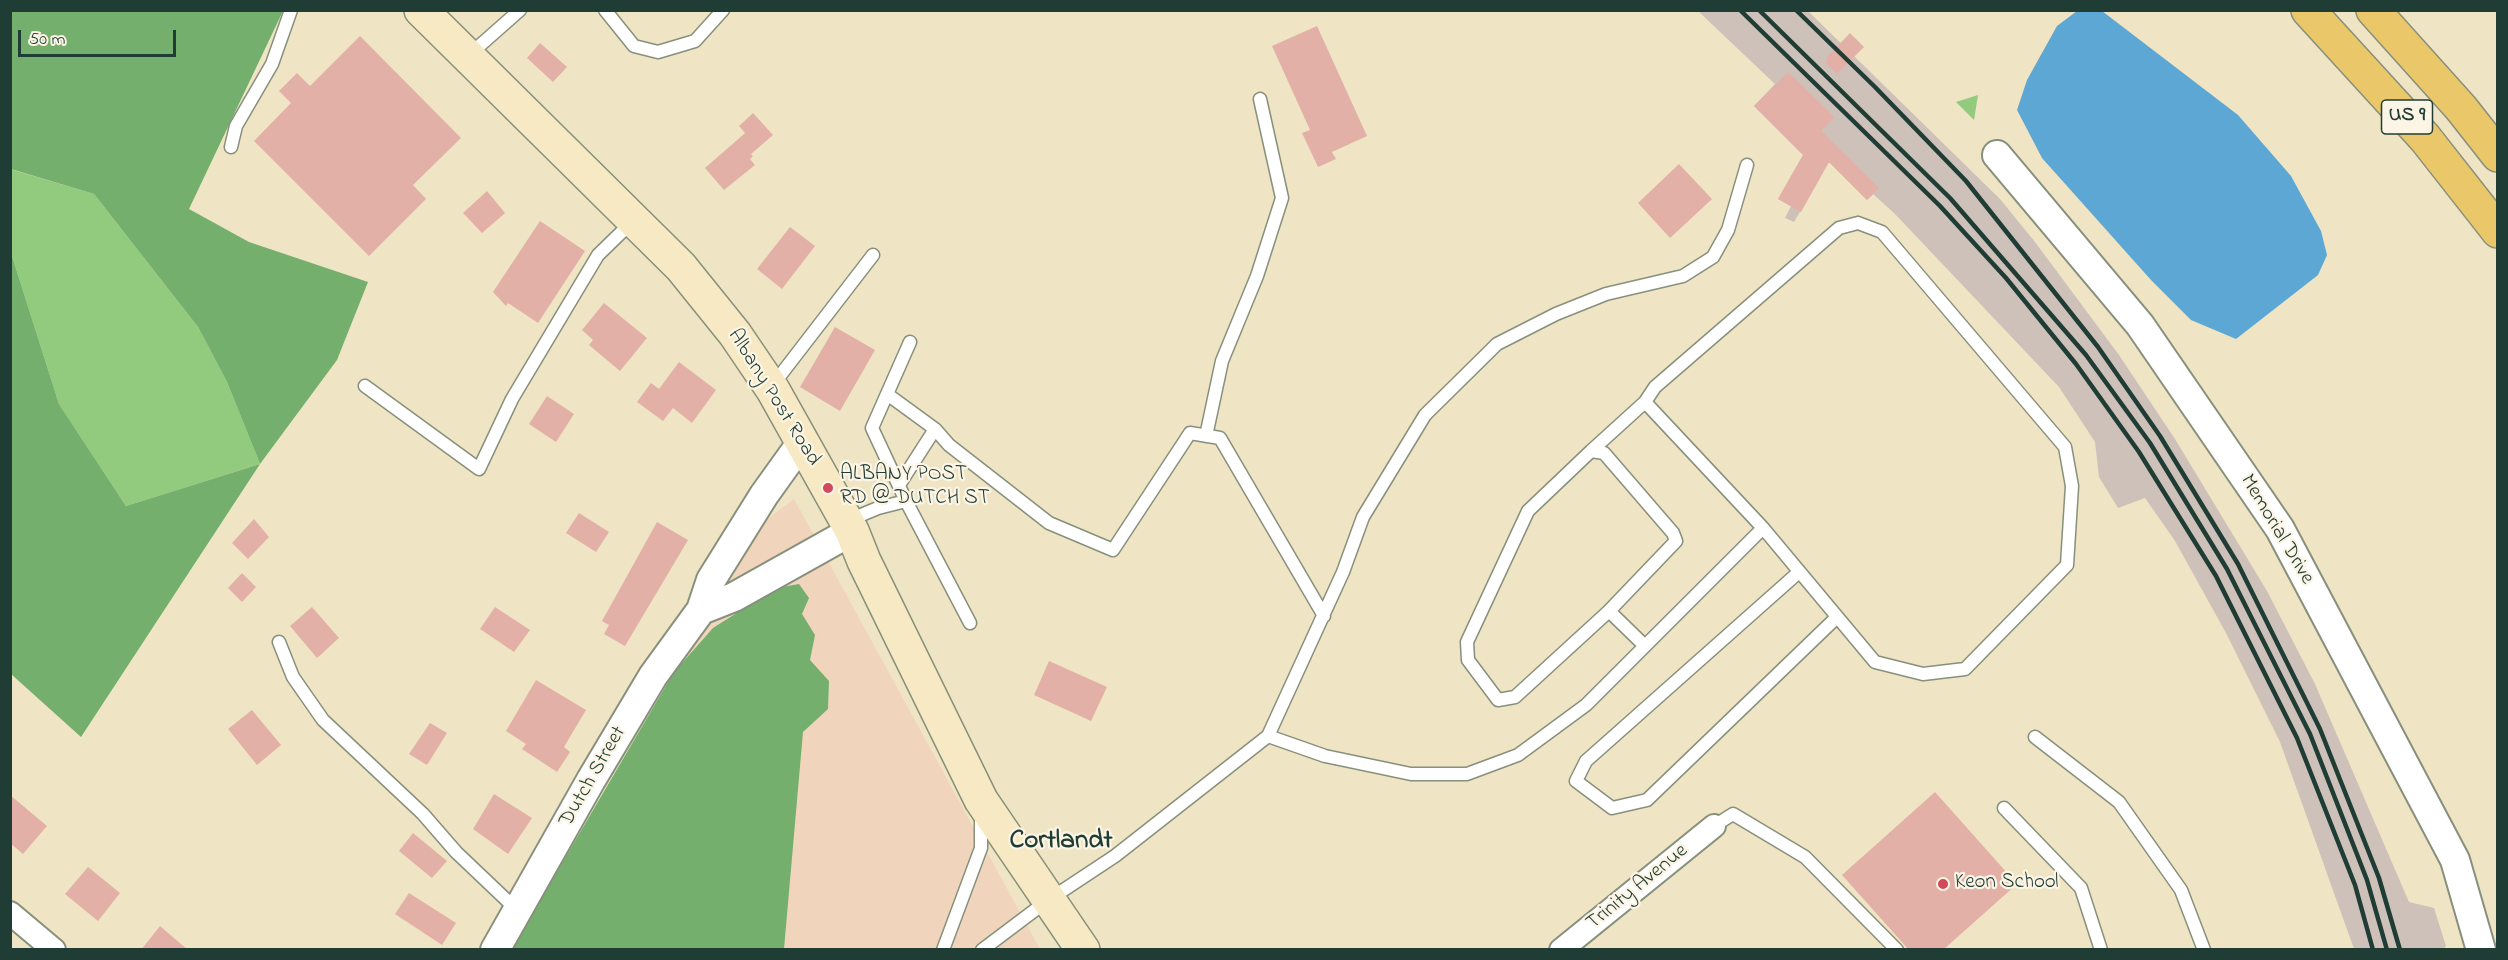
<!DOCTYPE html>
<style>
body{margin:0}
#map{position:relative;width:2508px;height:960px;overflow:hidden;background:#efe4c4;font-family:"Indie Flower",sans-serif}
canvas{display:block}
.frame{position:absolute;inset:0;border:12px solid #1f3d34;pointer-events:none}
.scale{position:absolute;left:18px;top:30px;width:158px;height:27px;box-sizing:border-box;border:3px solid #1f3d34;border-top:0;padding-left:8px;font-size:18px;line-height:21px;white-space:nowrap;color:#1f3d34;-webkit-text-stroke:4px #fcf5e5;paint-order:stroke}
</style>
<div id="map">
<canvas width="2508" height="960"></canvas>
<div class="frame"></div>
<div class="scale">50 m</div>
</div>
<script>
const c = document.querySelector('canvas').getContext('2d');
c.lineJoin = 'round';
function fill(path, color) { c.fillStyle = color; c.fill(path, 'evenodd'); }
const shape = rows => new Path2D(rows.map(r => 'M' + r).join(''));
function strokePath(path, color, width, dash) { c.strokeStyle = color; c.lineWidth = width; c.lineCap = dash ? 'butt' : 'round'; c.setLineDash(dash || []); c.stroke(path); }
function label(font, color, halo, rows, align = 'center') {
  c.font = font + ' "Indie Flower",sans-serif'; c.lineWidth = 4.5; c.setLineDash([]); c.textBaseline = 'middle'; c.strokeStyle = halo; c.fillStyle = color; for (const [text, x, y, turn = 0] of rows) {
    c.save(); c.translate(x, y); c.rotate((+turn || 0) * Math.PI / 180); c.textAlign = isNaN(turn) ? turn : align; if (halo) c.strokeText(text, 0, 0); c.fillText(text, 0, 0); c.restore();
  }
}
const built = shape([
 [794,499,1040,949,521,950,762,523]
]);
const industrial = shape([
 [1698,11,1808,11,2000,199,2035,242,2119,355,2175,439,2267,591,2315,684,2409,902,2434,908,2446,946,2444,949,2354,949,2280,742,2226,633,2175,541,2145,498,2118,508,2099,477,2095,442,2059,387,1895,214,1873,194,1867,200,1829,162,1794,222,1785,218,1791,206,1778,199,1803,155,1754,106,1775,84]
]);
const green = shape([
 [1978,95,1974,120,1956,102],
 [10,169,94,194,198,327,227,382,260,464,126,506,59,404,11,253]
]);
const forest = shape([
 [11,10,283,11,189,209,249,242,368,282,337,360,260,464,81,737,11,674,11,253,59,404,126,506,260,464,227,382,198,327,94,194,11,169],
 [799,584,809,598,802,614,815,635,810,660,829,681,828,709,803,732,784,949,511,950,674,672,713,628,776,588]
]);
const water = shape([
 [2077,11,2102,11,2238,115,2291,176,2321,231,2327,255,2318,275,2236,339,2191,320,2151,280,2042,158,2017,110,2027,80,2057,26]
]);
const building = shape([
 [1317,26,1367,136,1332,152,1336,159,1318,167,1302,133,1310,130,1272,46],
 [1850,33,1864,47,1837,74,1826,64,1827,57],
 [360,36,461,138,413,185,426,199,369,256,254,141,291,103,279,91,297,73,310,86],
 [540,43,567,67,553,82,527,58],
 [1788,72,1834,117,1821,131,1879,188,1867,200,1829,162,1801,212,1778,199,1803,155,1754,106],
 [753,113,773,135,751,154,753,156,750,159,755,165,724,190,705,168,745,133,739,126],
 [1679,164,1712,199,1670,238,1638,203],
 [487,191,505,213,482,233,463,213],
 [540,221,585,251,538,323,508,303,506,306,493,292],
 [790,227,815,246,782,289,757,269],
 [604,303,647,338,620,371,589,345,593,340,582,330],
 [835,327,875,350,840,411,800,387],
 [679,362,716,390,692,423,673,408,663,421,637,402,651,383,659,389],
 [547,396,574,414,556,442,529,424],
 [579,513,609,532,596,552,566,533],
 [254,519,269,537,248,559,232,543],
 [657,522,688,540,625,646,604,634,609,625,602,621],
 [242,573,256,587,242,602,228,588],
 [312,607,339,638,317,658,290,626],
 [495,607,530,630,514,652,480,629],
 [1049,661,1107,687,1091,721,1034,695],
 [536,680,586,710,564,747,570,752,557,772,522,749,526,744,506,731],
 [252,710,281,745,257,765,228,729],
 [430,723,447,733,427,765,409,754],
 [1935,792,2017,884,1943,950,1909,950,1842,875],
 [494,794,532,818,508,854,473,829],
 [10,795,47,826,23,854,10,843],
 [413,833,447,861,432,878,399,851],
 [88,867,120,893,98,921,65,894],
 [409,893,456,923,442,945,395,914],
 [160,926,188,950,141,950]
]);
const service = shape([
 [605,10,634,46,658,52,695,41,723,10],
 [469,55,520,10],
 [231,147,236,126,272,64,291,10],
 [1858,223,1882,232,2065,447,2072,486,2067,565,1965,669,1923,674,1875,662,1763,528,1645,402,1655,387,1839,228,1858,223],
 [365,386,479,469,512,399,598,255,633,221],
 [772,386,873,255],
 [887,394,935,429],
 [1206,436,1222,361,1257,276,1282,198,1260,99],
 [1591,451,1645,402],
 [899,485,935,429,949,445,1049,523,1113,550,1190,433,1220,438,1324,616],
 [906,501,872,428,910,342],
 [847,521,878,508,906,501,970,623],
 [1799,572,1586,761,1576,781,1612,808,1647,800,1837,617],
 [1609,611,1676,541,1673,533,1604,453,1591,451,1528,511,1467,642,1468,660,1498,700,1515,697,1609,611,1645,646],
 [279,642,293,677,323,720,423,814,456,852,517,910],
 [1268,736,1343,572,1363,517,1425,415,1497,344,1556,314,1606,294,1683,276,1713,257,1728,230,1747,165],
 [2035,737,2119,802,2181,890,2204,950],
 [2004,808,2081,888,2101,950],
 [1714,826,1733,814,1805,857,1897,950],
 [943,950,981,848,981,813],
 [982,950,1047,901,1115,856,1268,736,1325,756,1411,774,1467,774,1518,755,1586,705,1763,528]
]);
const minor = shape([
 [10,913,54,950],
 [1561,950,1714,826]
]);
const tertiary = shape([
 [1997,155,2140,325,2280,529,2455,860,2481,950],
 [701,610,734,597,852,531],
 [495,950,591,780,653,676,701,610,711,580,764,495,802,442]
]);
const secondary = shape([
 [421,10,681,267,735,334,773,390,852,531,864,561,981,800,1083,950]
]);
const motorway = shape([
 [2308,10,2425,138,2498,231],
 [2373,10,2461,108,2498,155]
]);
const rail = shape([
 [1740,10,1940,206,2006,278,2076,364,2139,452,2216,576,2297,738,2355,885,2373,950],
 [1759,10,1950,198,2086,355,2150,443,2227,569,2310,734,2367,880,2387,950],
 [1796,10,1875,87,1966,181,2098,347,2160,436,2238,564,2320,729,2379,878,2400,950]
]);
const markers = [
 [828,488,6,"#d1495b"],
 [1943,884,6,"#d1495b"]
];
const shields = [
 [2407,117,51]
];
const shieldNames = [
 ["US 9",2407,117]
];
const streetNames = [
 ["Albany Post Road",773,398,58],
 ["Memorial Drive",2276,530,59],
 ["Dutch Street",594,777,-60],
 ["Trinity Avenue",1638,888,-39]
];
const poiNames = [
 ["ALBANY POST",840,476],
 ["RD @ DUTCH ST",840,500],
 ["Keon School",1955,884]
];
const districtNames = [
 ["Cortlandt",1061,843]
];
fill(built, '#f0d5bc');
fill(industrial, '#cec1b9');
fill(green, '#92cb7e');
fill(forest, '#75af6d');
fill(water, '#5ca7d4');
fill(building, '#e3b0a7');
strokePath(service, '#87907c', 15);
strokePath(minor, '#87907c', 26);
strokePath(tertiary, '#87907c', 32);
strokePath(secondary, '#87907c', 36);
strokePath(motorway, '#87907c', 36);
strokePath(service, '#fff', 12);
strokePath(minor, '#fff', 22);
strokePath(tertiary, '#fff', 28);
strokePath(secondary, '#f7e9c3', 33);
strokePath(motorway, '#eac769', 33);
strokePath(rail, '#1f3d34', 4.5);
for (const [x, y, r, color] of markers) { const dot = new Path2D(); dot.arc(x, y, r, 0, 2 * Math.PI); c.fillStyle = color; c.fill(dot); strokePath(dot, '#fcf5e5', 2); }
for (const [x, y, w] of shields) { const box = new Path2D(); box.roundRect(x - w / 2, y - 17, w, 34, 4.5); c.fillStyle = '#fcf5e5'; c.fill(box); strokePath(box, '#1f3d34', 1.5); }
label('bold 20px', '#1f3d34', null, shieldNames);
label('21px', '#1f3d34', '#fcf5e5', streetNames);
label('21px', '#1f3d34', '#fcf5e5', poiNames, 'left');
label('bold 27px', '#1f3d34', '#fcf5e5', districtNames);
</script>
